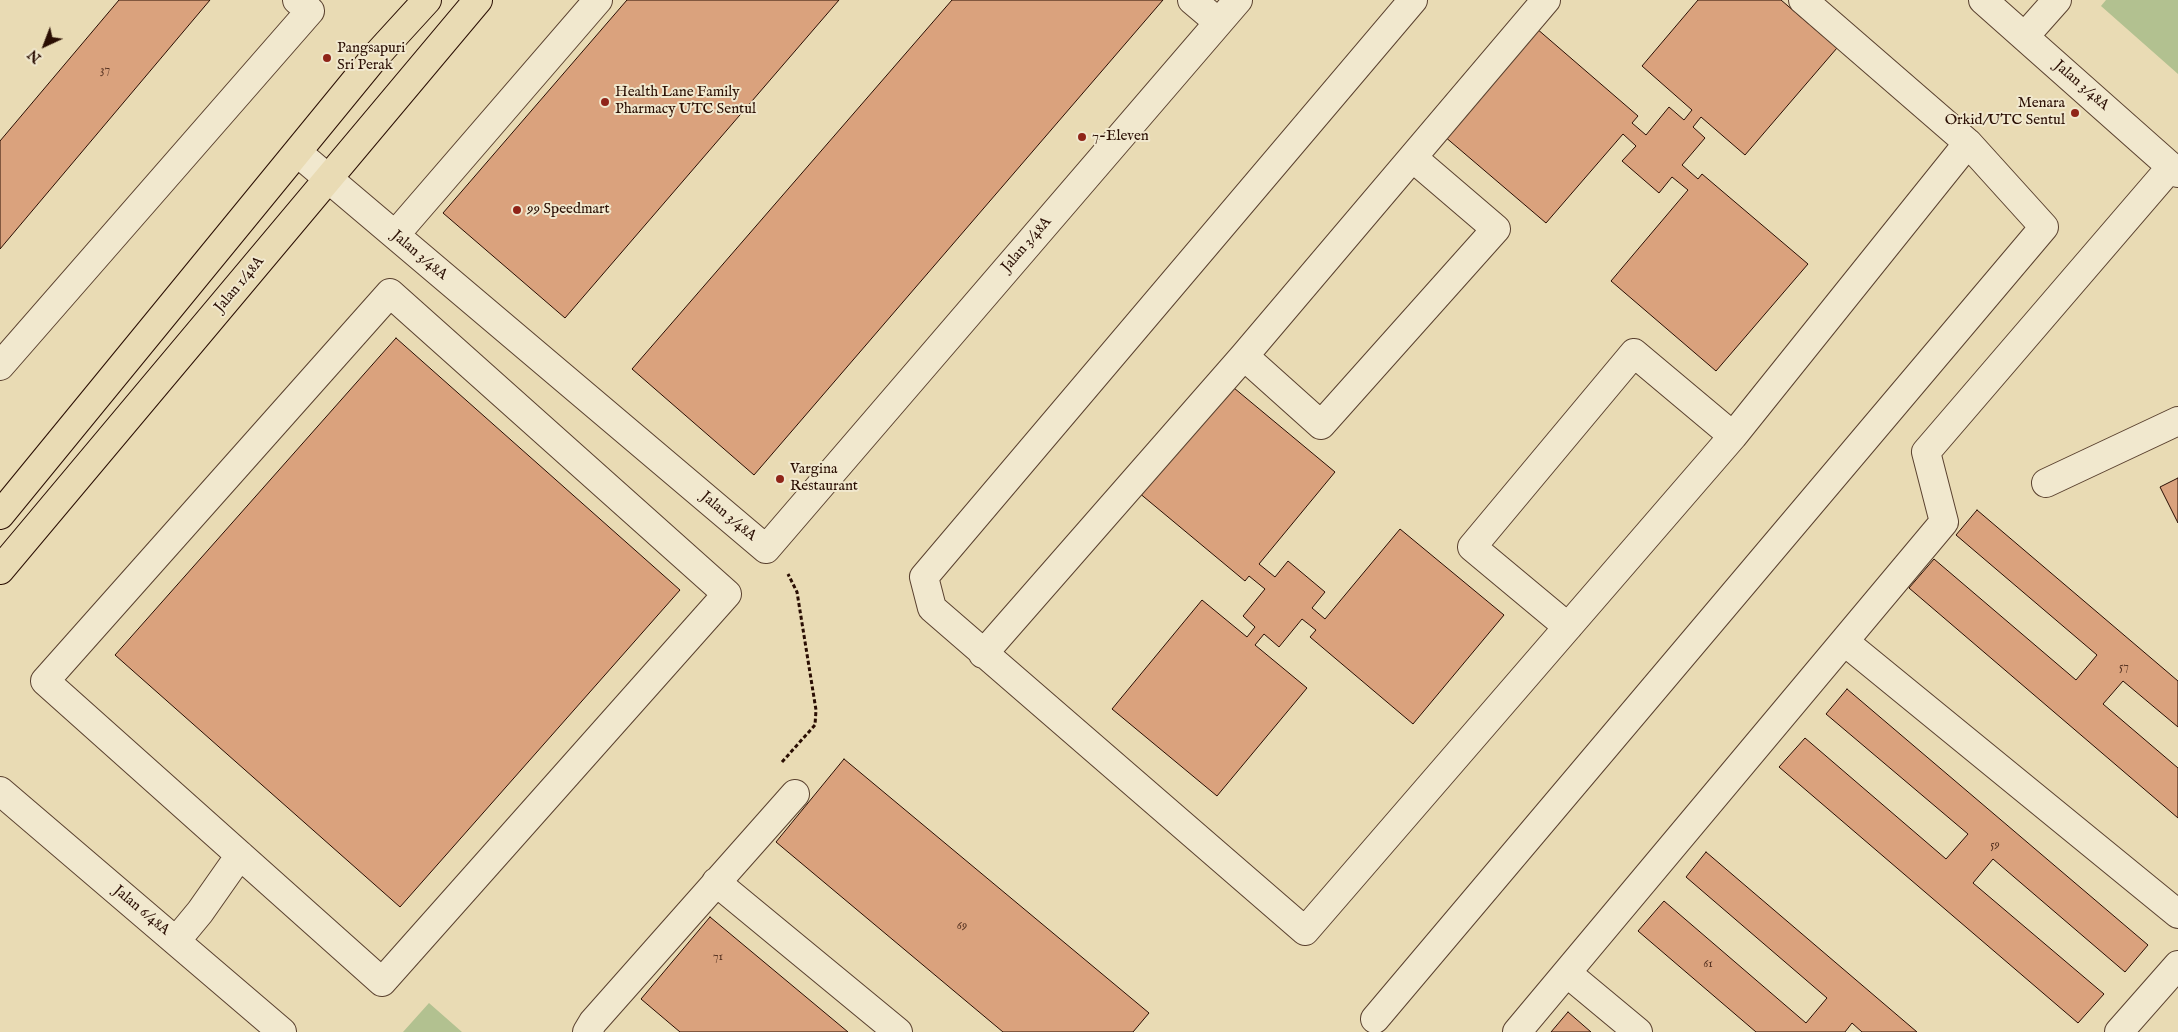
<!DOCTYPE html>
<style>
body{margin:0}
#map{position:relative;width:2178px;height:1032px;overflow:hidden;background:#e9dbb4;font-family:"IM FELL English",serif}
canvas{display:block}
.north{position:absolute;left:20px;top:20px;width:50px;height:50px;-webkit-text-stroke:4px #f1e8ce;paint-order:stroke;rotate:223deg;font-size:14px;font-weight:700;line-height:20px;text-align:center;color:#2a0e03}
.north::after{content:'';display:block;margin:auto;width:18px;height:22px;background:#2a0e03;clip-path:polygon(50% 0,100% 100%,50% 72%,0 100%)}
</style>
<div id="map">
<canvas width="2178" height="1032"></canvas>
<div class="north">N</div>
</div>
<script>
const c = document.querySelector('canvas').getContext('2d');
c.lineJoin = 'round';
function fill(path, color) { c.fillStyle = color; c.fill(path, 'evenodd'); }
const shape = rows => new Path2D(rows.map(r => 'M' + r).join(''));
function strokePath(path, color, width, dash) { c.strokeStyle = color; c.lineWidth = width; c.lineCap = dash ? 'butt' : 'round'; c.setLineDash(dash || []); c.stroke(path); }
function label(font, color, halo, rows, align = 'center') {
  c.font = font + ' "IM FELL English",serif'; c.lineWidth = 4; c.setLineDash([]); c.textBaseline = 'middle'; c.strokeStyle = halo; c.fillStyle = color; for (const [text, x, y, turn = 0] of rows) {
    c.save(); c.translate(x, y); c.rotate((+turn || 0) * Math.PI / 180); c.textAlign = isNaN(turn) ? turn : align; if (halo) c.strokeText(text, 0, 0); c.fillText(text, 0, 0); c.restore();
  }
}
const green = shape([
 [2106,0,2178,0,2178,74,2101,6],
 [429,1003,462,1032,403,1032]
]);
const building = shape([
 [119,0,210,0,0,249,0,141,119,0],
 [627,0,839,0,565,318,443,213,627,0],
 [952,0,1163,0,754,475,632,369,952,0],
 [1698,0,1781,0,1837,48,1745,155,1701,117,1693,127,1705,138,1682,165,1698,179,1702,174,1808,264,1716,371,1611,281,1688,190,1672,177,1659,193,1622,161,1636,146,1623,134,1546,223,1444,136,1536,28,1638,116,1632,123,1646,135,1669,107,1684,120,1692,110,1642,66,1698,0],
 [396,338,680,590,400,907,115,655,396,338],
 [1228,383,1335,472,1259,564,1275,577,1288,561,1325,592,1312,608,1325,619,1400,529,1504,615,1413,724,1310,637,1316,630,1302,619,1279,647,1264,634,1255,645,1307,688,1217,796,1112,709,1202,600,1247,637,1255,627,1243,616,1265,589,1249,576,1245,581,1138,492,1228,383],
 [2178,478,2178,523,2160,487,2178,478],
 [1977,510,2178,681,2178,727,2123,681,2103,704,2178,768,2178,818,1909,588,1934,559,2076,680,2097,655,1956,535,1977,510],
 [1847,689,2148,945,2125,972,1993,859,1973,883,2104,994,2078,1023,1779,767,1805,738,1946,859,1968,834,1826,714,1847,689],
 [844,759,1149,1013,1133,1032,1003,1032,776,842,844,759],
 [1706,852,1917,1032,1862,1032,1852,1023,1845,1032,1756,1032,1638,931,1664,901,1806,1023,1827,998,1686,877,1706,852],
 [710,917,848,1032,680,1032,641,999,710,917],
 [1568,1012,1591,1032,1551,1032,1568,1012]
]);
const path = shape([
 [782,762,815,725,816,710,797,592,788,574]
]);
const minor = shape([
 [1192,0,1218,22],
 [1413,0,924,577,932,608,1305,931,1733,436,1968,143],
 [1983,0,2178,173],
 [2025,36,2057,0],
 [298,153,766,549,1238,0],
 [395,235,598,0],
 [390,293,727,594,382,982,45,681,390,293],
 [1244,356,1321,425,1496,229,1413,158],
 [0,366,310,11,297,0],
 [2046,483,2178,421],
 [1568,627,1472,547,1634,353,1733,436],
 [1845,642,2178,914],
 [983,654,1244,356,1546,0],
 [0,791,282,1032],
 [716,882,898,1032],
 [176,941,200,912,240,855],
 [1567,973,1638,1032],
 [1375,1019,2044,227,1968,143,1803,0],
 [587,1032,593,1022,795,794],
 [1517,1032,1944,522,1926,452,2171,167],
 [2119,1032,2178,965]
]);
const major = shape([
 [0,515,374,58,427,0],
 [0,570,478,0]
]);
const markers = [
 [327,58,5,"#8f2418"],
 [605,102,5,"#8f2418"],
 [2075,113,5,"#8f2418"],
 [1082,137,5,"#8f2418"],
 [517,210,5,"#8f2418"],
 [780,479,5,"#8f2418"]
];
const numberNames = [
 ["37",105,71],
 ["57",2124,668],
 ["59",1995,846],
 ["69",962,927],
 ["71",718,958],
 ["61",1708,965]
];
const poiNames = [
 ["Pangsapuri",337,49],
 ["Sri Perak",337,66],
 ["Health Lane Family",615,93],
 ["Pharmacy UTC Sentul",615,110],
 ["Menara",2065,104,"right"],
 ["Orkid/UTC Sentul",2065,121,"right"],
 ["7-Eleven",1092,137],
 ["99 Speedmart",527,210],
 ["Vargina",790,470],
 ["Restaurant",790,487]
];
const streetNames = [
 ["Jalan 3/48A",2081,86,41],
 ["Jalan 3/48A",1027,245,-49],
 ["Jalan 3/48A",419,256,40],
 ["Jalan 1/48A",240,285,-50],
 ["Jalan 3/48A",728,517,40],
 ["Jalan 6/48A",141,911,40]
];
fill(green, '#b2c190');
fill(building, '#daa27d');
strokePath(building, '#2a0e03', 1);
strokePath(minor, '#5a412f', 30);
strokePath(major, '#2a0e03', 30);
strokePath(path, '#2a0e03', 3, [4, 2.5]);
strokePath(minor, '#f1e8ce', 28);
strokePath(major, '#e9dbb4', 28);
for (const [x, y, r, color] of markers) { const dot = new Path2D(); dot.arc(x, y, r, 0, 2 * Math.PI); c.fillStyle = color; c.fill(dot); strokePath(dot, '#f1e8ce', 2); }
label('12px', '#563322', null, numberNames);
label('15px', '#2a0e03', '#f1e8ce', poiNames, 'left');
label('15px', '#2a0e03', '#f1e8ce', streetNames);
</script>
